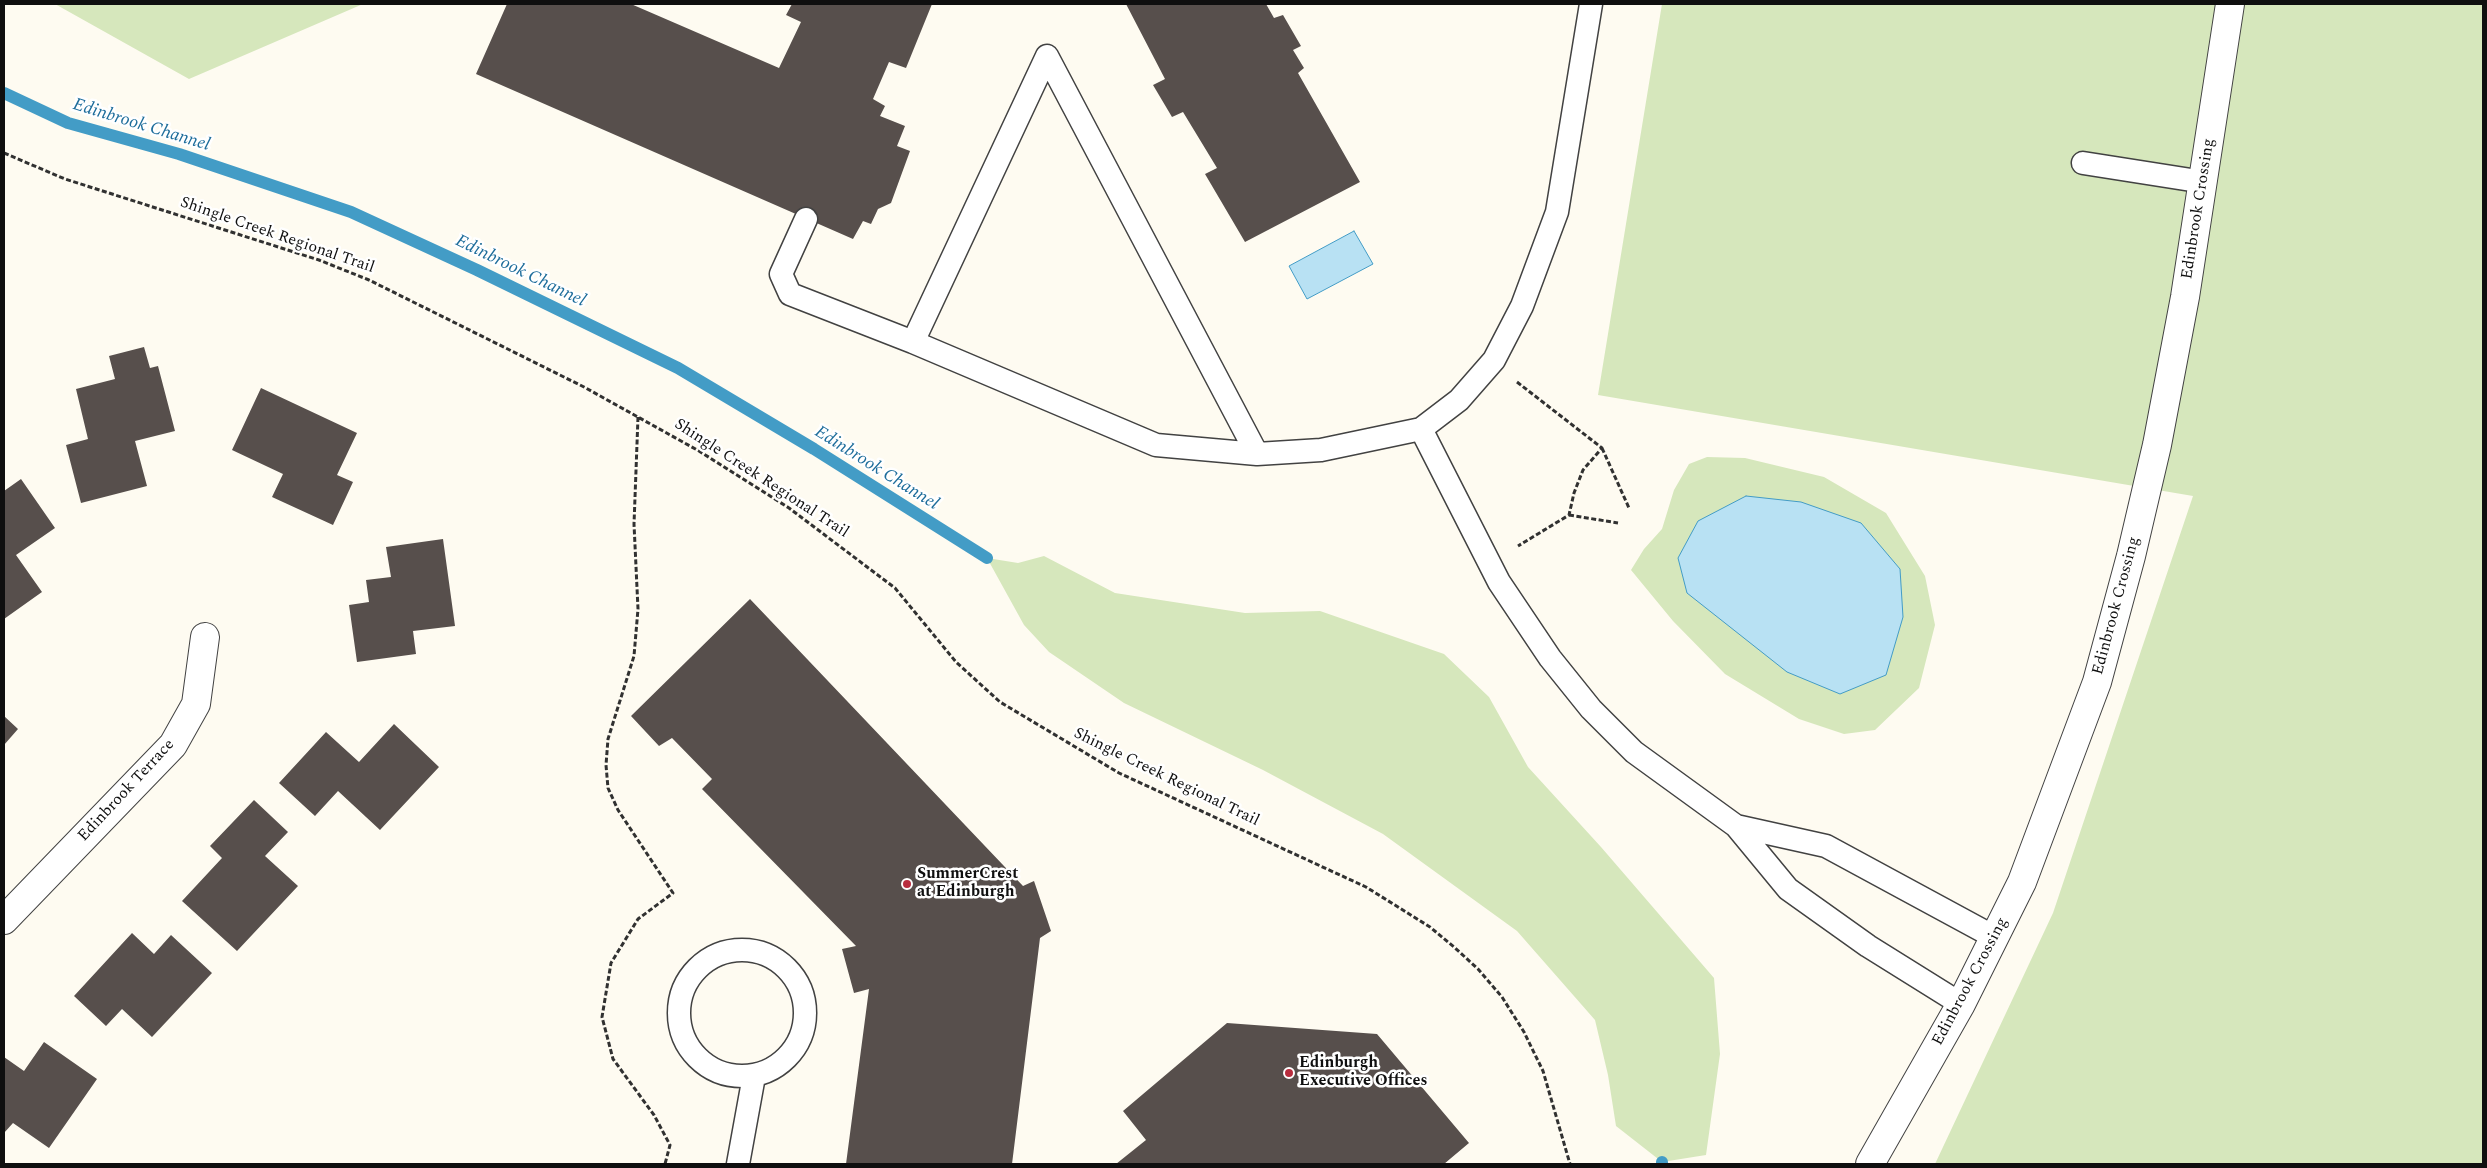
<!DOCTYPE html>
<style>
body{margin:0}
#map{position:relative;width:2487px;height:1168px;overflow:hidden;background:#fefbf1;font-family:Spectral,serif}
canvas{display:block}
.frame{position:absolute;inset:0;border:5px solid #0f0f0f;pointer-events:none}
</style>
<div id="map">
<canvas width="2487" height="1168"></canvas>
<div class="frame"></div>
</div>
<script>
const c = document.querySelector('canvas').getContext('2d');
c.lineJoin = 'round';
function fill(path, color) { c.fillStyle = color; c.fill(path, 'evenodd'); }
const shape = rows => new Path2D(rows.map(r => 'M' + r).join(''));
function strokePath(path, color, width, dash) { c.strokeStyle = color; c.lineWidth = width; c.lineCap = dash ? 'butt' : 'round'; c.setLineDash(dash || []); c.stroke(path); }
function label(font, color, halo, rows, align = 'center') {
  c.font = font + ' Spectral,serif'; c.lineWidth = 5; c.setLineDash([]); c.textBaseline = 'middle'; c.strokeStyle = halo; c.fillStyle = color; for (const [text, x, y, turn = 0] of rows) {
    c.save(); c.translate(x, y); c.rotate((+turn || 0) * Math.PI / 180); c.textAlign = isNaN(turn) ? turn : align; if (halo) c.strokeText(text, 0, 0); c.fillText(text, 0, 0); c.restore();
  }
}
const green = shape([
 [55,4,363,4,189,79],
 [1662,4,2483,4,2483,1164,1935,1164,2053,913,2193,496,1598,395],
 [1707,457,1745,458,1824,477,1886,513,1925,576,1935,625,1919,688,1875,730,1844,734,1799,719,1725,674,1673,621,1631,570,1644,549,1662,529,1674,490,1689,464],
 [1044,556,1115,593,1245,613,1320,611,1444,654,1489,697,1528,767,1601,847,1714,978,1720,1054,1706,1155,1662,1162,1616,1126,1608,1075,1595,1020,1517,931,1383,834,1263,770,1124,703,1049,652,1024,625,987,558,1018,563]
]);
const water = shape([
 [1354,231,1373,264,1307,299,1289,266,1354,231],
 [1746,496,1801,502,1861,523,1900,569,1903,617,1886,675,1840,694,1787,672,1687,593,1678,558,1698,521,1746,496]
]);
const stream = shape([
 [4,93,68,123,179,154,351,212,477,270,678,368,814,449,987,558],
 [1662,1164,1662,1162]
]);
const building = shape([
 [507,4,631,4,779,68,801,22,786,15,792,4,932,4,906,68,889,62,873,99,885,106,880,116,905,126,897,146,910,151,891,203,878,209,871,224,863,221,853,239,476,74],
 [1126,4,1266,4,1274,18,1283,15,1301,46,1293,50,1304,68,1298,73,1360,182,1245,242,1205,174,1217,168,1183,112,1172,117,1153,85,1165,79],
 [144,347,150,368,158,366,175,431,135,441,147,486,81,503,66,445,88,439,76,389,115,379,109,356],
 [261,388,357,433,337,475,353,482,333,525,272,497,283,474,232,450],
 [21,479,55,528,16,555,42,592,4,619,4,491],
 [443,539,455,626,413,631,416,654,357,662,349,605,369,602,366,580,391,577,386,547],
 [750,599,1023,886,1034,881,1051,931,1040,938,1012,1164,846,1164,869,989,854,993,842,949,856,946,702,789,712,779,672,738,659,746,631,716],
 [4,716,18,729,4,745],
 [394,724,439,767,380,830,338,791,315,816,279,783,326,732,359,762],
 [254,800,288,832,265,856,298,886,237,951,182,901,222,858,210,846],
 [132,933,154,954,171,935,212,973,152,1037,122,1009,106,1026,74,996],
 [1227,1023,1377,1034,1469,1143,1444,1164,1116,1164,1146,1140,1123,1111],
 [44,1042,97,1079,49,1148,13,1123,4,1133,4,1057,24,1071]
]);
const path = shape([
 [4,153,65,179,319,260,369,280,584,387,699,451,789,508,895,588,956,662,1000,702,1119,773,1366,887,1430,927,1454,947,1478,969,1502,997,1524,1032,1543,1071,1570,1164],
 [1517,382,1602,448,1583,470,1574,493,1569,515,1518,546],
 [638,417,634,524,638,609,634,656,608,739,606,765,608,788,618,810,673,893,638,919,611,963,602,1017,613,1059,654,1115,670,1145,665,1164],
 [1602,448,1629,508],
 [1569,515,1618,523]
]);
const service = shape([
 [1591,4,1557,212,1522,306,1494,360,1459,400,1421,429,1499,582,1550,658,1591,709,1634,752,1736,826],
 [2083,163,2204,182],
 [806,219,781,274,790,294,913,342,1156,445,1257,454,1321,450,1421,429],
 [913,342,1047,56,1257,454],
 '679 1013a63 63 0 1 1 126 0a63 63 0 1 1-126 0Z',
 [1961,1004,1868,946,1788,889,1736,826,1826,846,1996,938],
 [738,1164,754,1076]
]);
const minor = shape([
 [4,920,173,745,196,704,205,637],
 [1870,1164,1961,1004,2022,882,2097,682,2131,556,2157,445,2185,297,2230,4]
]);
const markers = [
 [907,884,5,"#b82d3e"],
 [1289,1073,5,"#b82d3e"]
];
const streetNames = [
 ["Edinbrook Crossing",2199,209,-81],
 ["Shingle Creek Regional Trail",277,236,19],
 ["Shingle Creek Regional Trail",761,479,33],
 ["Edinbrook Crossing",2117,606,-75],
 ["Shingle Creek Regional Trail",1166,778,26],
 ["Edinbrook Terrace",127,791,-47],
 ["Edinbrook Crossing",1971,982,-62]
];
const poiNames = [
 ["SummerCrest",917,875],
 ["at Edinburgh",917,893],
 ["Edinburgh",1299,1064],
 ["Executive Offices",1299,1082]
];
const waterNames = [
 ["Edinbrook Channel",141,126,17],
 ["Edinbrook Channel",520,272,26],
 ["Edinbrook Channel",876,469,32]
];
fill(green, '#d6e7bc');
fill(water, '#b8e1f3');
strokePath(water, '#439cc6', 1);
strokePath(stream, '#439cc6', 12);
fill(building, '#574f4c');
strokePath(service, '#424242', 25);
strokePath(minor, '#424242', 30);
strokePath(path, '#313131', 3, [5, 2.5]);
strokePath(service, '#fff', 22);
strokePath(minor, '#fff', 28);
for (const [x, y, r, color] of markers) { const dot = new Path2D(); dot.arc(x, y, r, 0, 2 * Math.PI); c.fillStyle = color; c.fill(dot); strokePath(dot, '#fff', 2); }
label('16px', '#0f0f0f', '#fff', streetNames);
label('bold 16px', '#0f0f0f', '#fff', poiNames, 'left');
label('italic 18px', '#1e6d9b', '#fff', waterNames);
</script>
